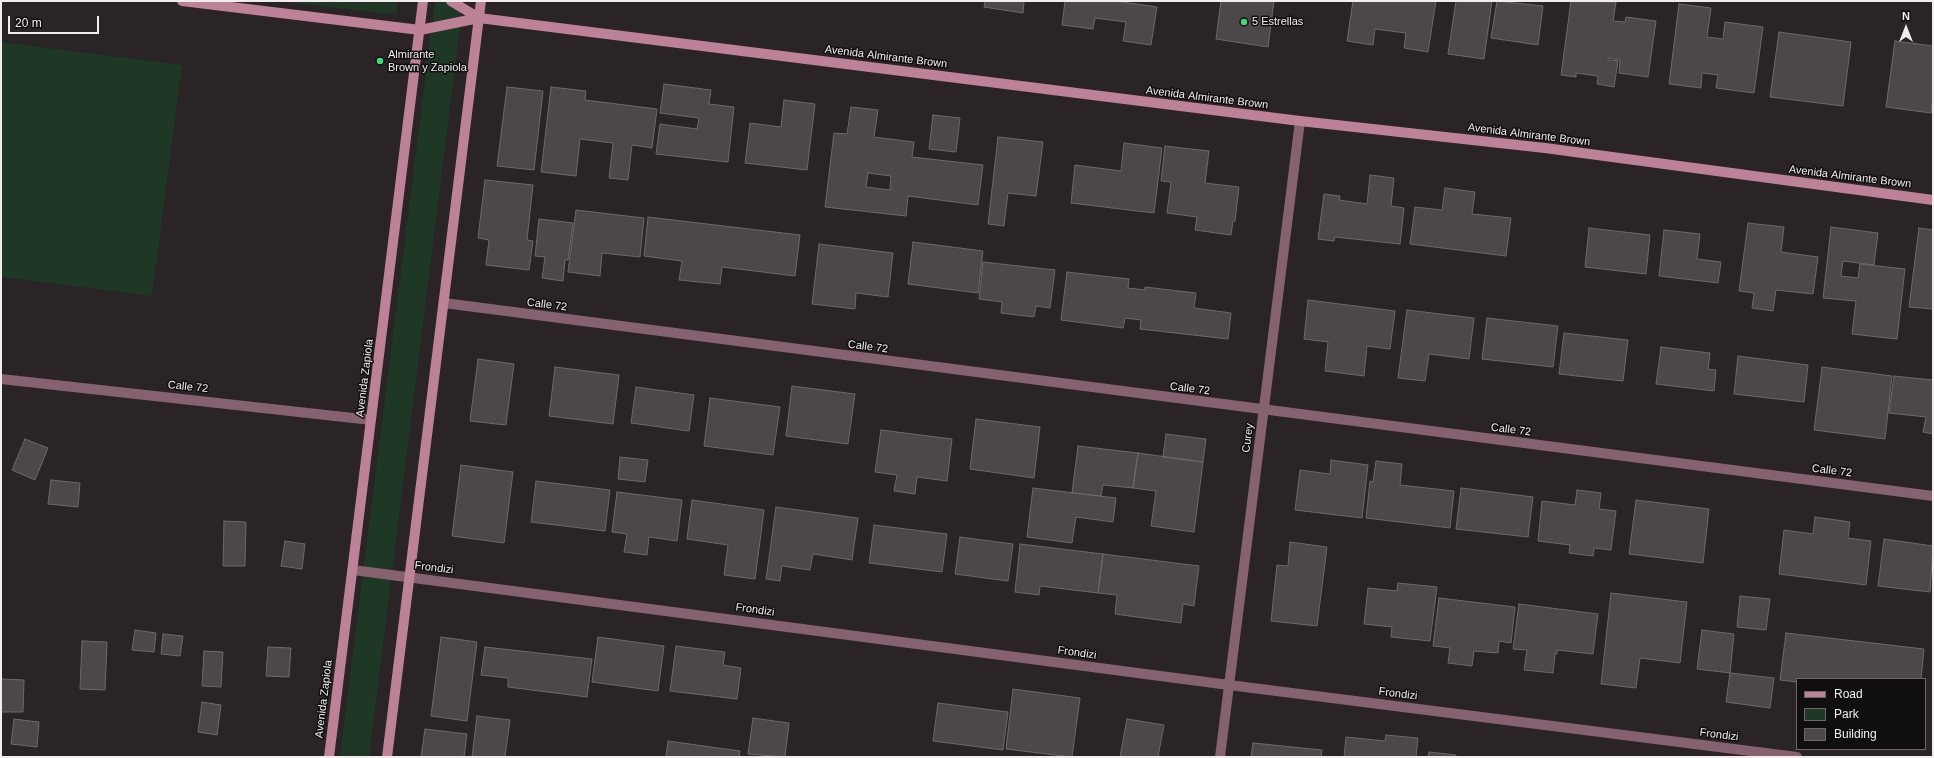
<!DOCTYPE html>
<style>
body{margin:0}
#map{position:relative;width:1934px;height:758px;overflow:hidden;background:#2a2426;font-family:Helvetica,sans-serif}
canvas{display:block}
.frame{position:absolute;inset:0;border:2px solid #f1edee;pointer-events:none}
.legend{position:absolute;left:1796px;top:678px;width:130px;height:72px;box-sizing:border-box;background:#110e0f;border:1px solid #6b6768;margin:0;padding:5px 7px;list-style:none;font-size:12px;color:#f1edee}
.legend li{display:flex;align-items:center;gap:8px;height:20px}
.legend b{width:20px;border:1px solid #6b6768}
.north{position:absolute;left:1886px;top:8px;width:40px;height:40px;-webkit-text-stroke:3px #110e0f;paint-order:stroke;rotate:0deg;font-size:11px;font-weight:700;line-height:16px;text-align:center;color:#f1edee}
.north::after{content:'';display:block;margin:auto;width:14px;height:18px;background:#f1edee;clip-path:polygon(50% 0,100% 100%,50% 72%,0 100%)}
.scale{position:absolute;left:8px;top:16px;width:91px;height:18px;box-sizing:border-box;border:2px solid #f1edee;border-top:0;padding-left:5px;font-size:12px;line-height:14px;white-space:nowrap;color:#f1edee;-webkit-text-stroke:3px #110e0f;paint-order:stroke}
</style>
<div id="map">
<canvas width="1934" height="758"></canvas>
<div class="frame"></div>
<ul class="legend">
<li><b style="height:5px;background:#bd8298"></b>Road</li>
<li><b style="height:11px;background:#1e3825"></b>Park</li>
<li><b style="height:11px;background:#4e474a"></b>Building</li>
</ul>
<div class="north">N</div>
<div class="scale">20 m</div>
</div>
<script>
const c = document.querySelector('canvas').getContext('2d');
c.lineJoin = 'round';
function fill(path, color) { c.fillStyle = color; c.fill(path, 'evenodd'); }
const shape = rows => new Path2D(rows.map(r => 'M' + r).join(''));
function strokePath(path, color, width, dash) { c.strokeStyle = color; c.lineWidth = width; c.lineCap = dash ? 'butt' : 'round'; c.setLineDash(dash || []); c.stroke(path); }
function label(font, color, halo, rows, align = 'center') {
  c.font = font + ' Helvetica,sans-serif'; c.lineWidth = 3; c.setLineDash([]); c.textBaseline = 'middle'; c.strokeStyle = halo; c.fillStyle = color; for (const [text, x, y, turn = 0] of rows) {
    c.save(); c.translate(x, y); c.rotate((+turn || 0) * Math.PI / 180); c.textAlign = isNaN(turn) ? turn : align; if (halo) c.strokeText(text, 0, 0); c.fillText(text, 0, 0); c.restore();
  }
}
const green = shape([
 [280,1,398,1,396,15],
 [435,1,463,1,369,757,340,757],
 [1,42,182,65,152,296,1,277]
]);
const building = shape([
 [985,1,1024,1,1023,13,984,7,985,1],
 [1065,1,1115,1,1157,7,1151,45,1123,41,1126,22,1095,18,1093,29,1062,25,1065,1],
 [1221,1,1274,1,1268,47,1216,39,1221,1],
 [1353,1,1436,1,1428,52,1404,48,1406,33,1375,29,1373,45,1347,41,1353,1],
 [1456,1,1492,1,1484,59,1448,54,1456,1],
 [1497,1,1543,6,1538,45,1491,38,1497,1],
 [1571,1,1616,2,1613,21,1625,22,1626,17,1656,21,1648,77,1619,73,1620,60,1608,58,1608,60,1618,61,1614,87,1597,84,1598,76,1576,73,1576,77,1561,75,1571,1],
 [1679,4,1711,8,1707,37,1723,39,1725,22,1763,27,1754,93,1716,88,1718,75,1702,73,1701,88,1669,84,1679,4],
 [1779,32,1851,42,1843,106,1770,97,1779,32],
 [1895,41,1933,46,1933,98,1931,113,1886,107,1895,41],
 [664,84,711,90,709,104,734,107,728,162,656,154,660,124,697,129,699,118,660,113,664,84],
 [507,87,543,91,534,170,497,166,507,87],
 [551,87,586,91,585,100,657,109,652,148,632,145,628,180,609,178,613,143,580,139,576,176,541,172,551,87],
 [784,100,815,104,807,170,745,163,750,123,781,127,784,100],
 [851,107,878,110,874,137,914,142,912,157,983,165,978,205,908,196,906,216,825,207,834,133,847,134,851,107],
 [868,173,891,176,890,190,866,187,868,173],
 [933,115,960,118,956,152,929,149,933,115],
 [998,137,1043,142,1036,196,1008,193,1004,226,988,224,998,137],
 [1124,143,1162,148,1154,213,1071,203,1075,165,1121,171,1124,143],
 [1165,146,1209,151,1205,183,1239,187,1235,221,1233,221,1231,235,1195,230,1197,217,1167,213,1171,182,1161,181,1165,146],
 [1370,175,1394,178,1391,206,1404,208,1400,244,1335,237,1334,241,1318,239,1324,194,1340,196,1339,200,1367,204,1370,175],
 [485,180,533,185,527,240,533,241,529,270,486,265,489,240,478,238,485,180],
 [1445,188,1475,192,1472,214,1511,218,1506,256,1410,244,1415,207,1442,210,1445,188],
 [576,210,644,218,640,257,602,253,600,276,568,272,576,210],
 [648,217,800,235,795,276,722,267,720,284,679,280,682,261,644,256,648,217],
 [539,219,573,223,568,260,565,260,563,281,542,278,545,257,535,256,539,219],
 [1748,223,1784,227,1781,252,1818,257,1813,294,1776,290,1773,311,1752,308,1754,293,1739,291,1748,223],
 [1831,227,1878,233,1874,265,1843,261,1841,276,1858,278,1860,264,1905,269,1897,339,1852,334,1856,301,1823,298,1831,227],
 [1589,228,1650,235,1646,274,1585,267,1589,228],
 [1919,228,1933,230,1933,309,1909,307,1919,228],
 [1664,230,1700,234,1697,259,1721,262,1718,283,1659,276,1664,230],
 [913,242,983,251,978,293,908,284,913,242],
 [819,244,893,253,888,297,856,293,855,309,812,304,819,244],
 [983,262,1055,270,1050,308,1036,306,1034,317,1001,313,1002,302,979,299,983,262],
 [1067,272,1129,279,1128,288,1145,290,1145,287,1196,293,1194,308,1231,313,1228,339,1140,329,1141,320,1125,318,1123,328,1061,320,1067,272],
 [1308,300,1395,311,1390,349,1367,346,1364,376,1325,371,1328,342,1304,339,1308,300],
 [1407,310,1474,318,1469,359,1429,354,1425,381,1398,378,1407,310],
 [1487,318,1558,326,1553,367,1482,359,1487,318],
 [1564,333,1628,340,1623,381,1559,374,1564,333],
 [1661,347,1710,353,1708,369,1716,370,1714,391,1656,384,1661,347],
 [1738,356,1808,365,1804,402,1734,394,1738,356],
 [478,359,514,364,506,425,470,421,478,359],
 [555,367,619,375,613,424,549,416,555,367],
 [1822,367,1892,376,1885,439,1814,430,1822,367],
 [1894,376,1933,380,1933,434,1923,432,1926,417,1889,413,1894,376],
 [792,386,855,394,848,444,786,436,792,386],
 [636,387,694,395,689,431,631,423,636,387],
 [710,398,780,407,773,455,704,446,710,398],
 [976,419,1040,427,1034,478,970,469,976,419],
 [881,430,952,439,947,481,917,477,915,494,894,491,897,475,875,472,881,430],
 [1166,434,1206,439,1203,462,1163,457,1166,434],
 [25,439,48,448,35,480,12,470,25,439],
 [1078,446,1138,453,1133,488,1103,485,1101,496,1072,493,1078,446],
 [1138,453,1203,462,1194,532,1151,526,1156,491,1133,488,1138,453],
 [620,457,648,460,645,482,618,479,620,457],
 [1331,460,1368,465,1362,518,1295,510,1300,470,1330,474,1331,460],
 [1376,461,1402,464,1400,485,1454,491,1450,528,1366,518,1370,481,1373,482,1376,461],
 [461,465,513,472,504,543,452,536,461,465],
 [51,480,80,483,78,507,48,504,51,480],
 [536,481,610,490,605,531,531,522,536,481],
 [1033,488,1116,498,1113,522,1076,517,1072,543,1027,537,1033,488],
 [1461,488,1533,497,1528,537,1456,529,1461,488],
 [1577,490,1601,493,1599,509,1616,511,1611,550,1594,548,1593,556,1569,553,1570,545,1538,541,1542,501,1575,505,1577,490],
 [617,492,682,500,677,541,649,537,647,555,624,552,627,534,612,532,617,492],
 [692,500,764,510,755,579,724,575,728,545,687,539,692,500],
 [1636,500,1709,509,1703,563,1629,554,1636,500],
 [776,507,858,518,852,560,813,554,810,570,782,566,780,581,766,579,776,507],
 [1815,517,1850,522,1848,538,1871,541,1866,585,1779,574,1784,530,1813,534,1815,517],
 [224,521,246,522,245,566,223,566,224,521],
 [874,525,947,534,942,572,869,563,874,525],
 [960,537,1013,544,1008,581,955,574,960,537],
 [1884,539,1933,546,1930,592,1878,586,1884,539],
 [285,541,305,544,302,569,281,566,285,541],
 [1290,542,1327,547,1317,626,1271,621,1277,565,1288,566,1290,542],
 [1020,544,1103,554,1098,593,1040,586,1039,595,1015,592,1020,544],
 [1103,554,1199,566,1194,606,1183,604,1181,623,1115,614,1117,595,1098,593,1103,554],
 [1398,583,1437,587,1430,641,1391,637,1392,627,1364,624,1368,588,1397,591,1398,583],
 [1611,593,1687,602,1680,663,1640,658,1636,688,1601,684,1611,593],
 [1740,596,1770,599,1766,630,1737,627,1740,596],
 [1439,598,1515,607,1511,643,1499,641,1498,653,1474,651,1472,666,1448,663,1450,648,1433,646,1439,598],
 [1519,604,1598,614,1593,654,1557,650,1557,654,1555,654,1553,673,1524,670,1527,650,1513,649,1519,604],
 [135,630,156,633,154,652,132,650,135,630],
 [1702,630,1734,634,1730,673,1697,669,1702,630],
 [1786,633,1924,649,1921,679,1797,679,1797,682,1780,680,1786,633],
 [163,634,183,636,180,656,161,654,163,634],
 [441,637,477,642,467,721,431,716,441,637],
 [598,637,664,646,658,691,592,682,598,637],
 [82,641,107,642,105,690,80,689,82,641],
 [676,646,725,652,723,665,741,668,737,699,670,691,676,646],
 [268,647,291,648,289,677,266,676,268,647],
 [485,647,592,659,587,697,508,687,508,678,481,675,485,647],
 [204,651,223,652,221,687,202,686,204,651],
 [1730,673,1774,678,1770,708,1726,702,1730,673],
 [1,679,24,680,23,712,1,712,1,679],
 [1013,689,1080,698,1072,757,1006,749,1013,689],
 [202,702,221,705,217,735,198,732,202,702],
 [938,703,1008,712,1003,750,933,741,938,703],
 [477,716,510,720,505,757,472,757,477,716],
 [753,718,789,723,785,757,748,754,753,718],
 [14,719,39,722,37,747,11,744,14,719],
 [1127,719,1164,725,1158,757,1120,757,1127,719],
 [425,729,467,734,464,757,421,757,425,729],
 [1386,735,1418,738,1416,757,1344,757,1346,737,1385,741,1386,735],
 [668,741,740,751,739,757,666,757,668,741],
 [1253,743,1322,750,1321,757,1251,757,1253,743],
 [1429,752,1456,755,1456,757,1428,757,1429,752]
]);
const minor = shape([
 [444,303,1933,496],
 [1,379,371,420],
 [353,570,1229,685,1797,757],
 [1220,757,1300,121]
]);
const secondary = shape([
 [182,1,420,30,479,18,1300,121,1545,148,1933,200],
 [451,1,479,18],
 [329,757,423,1],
 [387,757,481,1]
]);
const markers = [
 [1244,22,4,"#44d77b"],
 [380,61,4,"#44d77b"]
];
const poiNames = [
 ["5 Estrellas",1252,22],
 ["Almirante",388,55],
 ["Brown y Zapiola",388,68]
];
const streetNames = [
 ["Avenida Almirante Brown",886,57,7],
 ["Avenida Almirante Brown",1207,98,7],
 ["Avenida Almirante Brown",1529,135,7],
 ["Avenida Almirante Brown",1850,177,7],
 ["Calle 72",547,305,7],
 ["Calle 72",868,347,7],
 ["Avenida Zapiola",365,378,-83],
 ["Calle 72",188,387,6],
 ["Calle 72",1190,389,7],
 ["Calle 72",1511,430,7],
 ["Curey",1248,438,-83],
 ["Calle 72",1832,471,7],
 ["Frondizi",434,568,7],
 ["Frondizi",755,610,8],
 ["Frondizi",1077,653,8],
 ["Frondizi",1398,694,7],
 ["Avenida Zapiola",324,699,-83],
 ["Frondizi",1719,735,7]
];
fill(green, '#1e3825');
fill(building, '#4e474a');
strokePath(building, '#6f676a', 1);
strokePath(minor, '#86616f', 10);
strokePath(secondary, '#bd8298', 10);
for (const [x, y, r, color] of markers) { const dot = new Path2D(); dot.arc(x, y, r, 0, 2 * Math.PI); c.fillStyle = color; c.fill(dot); strokePath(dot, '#110e0f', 1.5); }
label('11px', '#f1edee', '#110e0f', poiNames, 'left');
label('11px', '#f1edee', '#110e0f', streetNames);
</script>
